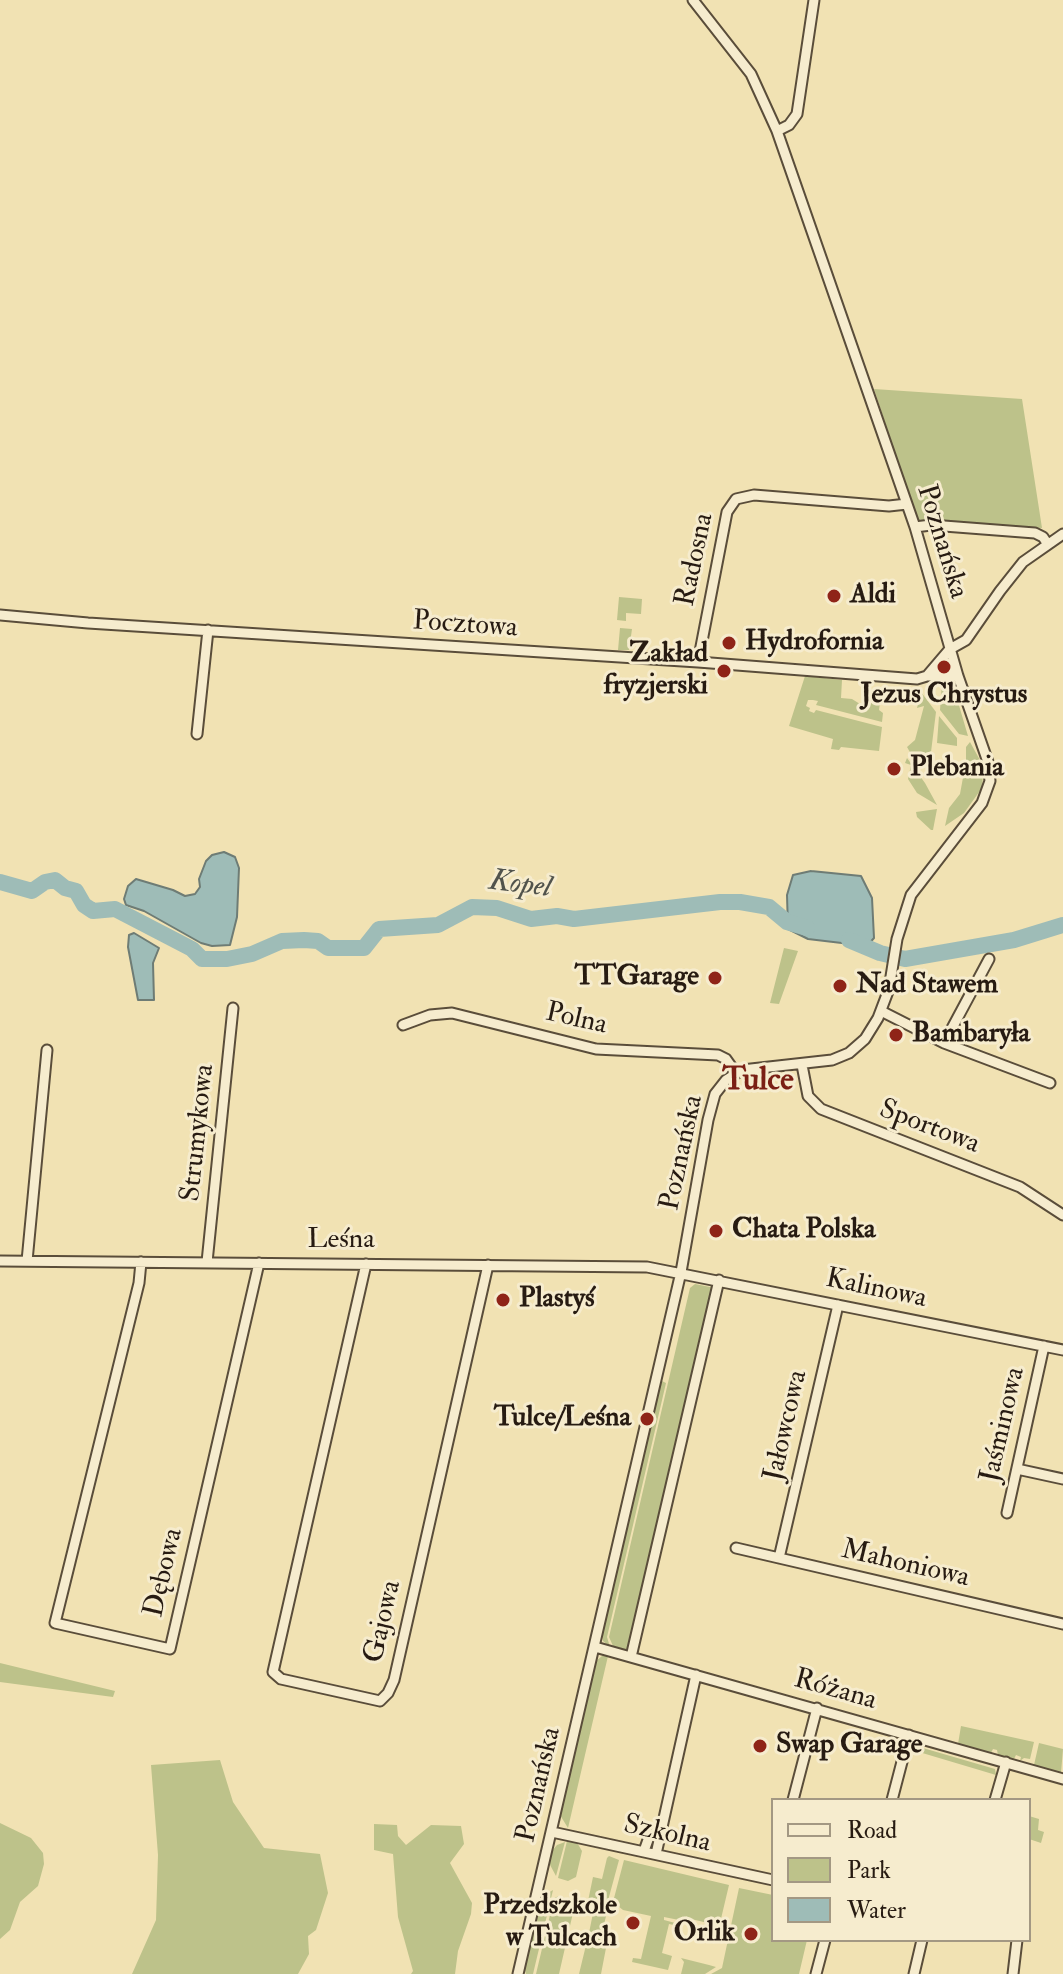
<!DOCTYPE html>
<meta charset="utf-8">
<style>
body{margin:0}
#map{position:relative;width:1063px;height:1974px;overflow:hidden;background:#f1e2b3;font-family:"IM FELL Double Pica",serif}
canvas{display:block}
.legend{position:absolute;left:771px;top:1798px;width:260px;height:144px;box-sizing:border-box;background:#f6ecce;border:2px solid #a39883;margin:0;padding:10px 14px;list-style:none;font-size:24px;color:#271b12}
.legend li{display:flex;align-items:center;gap:16px;height:40px}
.legend b{width:40px;border:2px solid #a39883}
</style>
<div id="map">
<canvas width="1063" height="1974"></canvas>
<ul class="legend">
<li><b style="height:10px;background:#f6ecce"></b>Road</li>
<li><b style="height:22px;background:#bdc28a"></b>Park</li>
<li><b style="height:22px;background:#9ebcb7"></b>Water</li>
</ul>
</div>
<script>
const c = document.querySelector('canvas').getContext('2d');
c.lineJoin = 'round';
function fill(path, color) { c.fillStyle = color; c.fill(path, 'evenodd'); }
const shape = rows => new Path2D(rows.map(r => 'M' + r).join(''));
function strokePath(path, color, width, dash) { c.strokeStyle = color; c.lineWidth = width; c.lineCap = dash ? 'butt' : 'round'; c.setLineDash(dash || []); c.stroke(path); }
function label(font, color, halo, rows, align = 'center') {
  c.font = font + ' "IM FELL Double Pica",serif'; c.lineWidth = 6; c.setLineDash([]); c.textBaseline = 'middle'; c.strokeStyle = halo; c.fillStyle = color; for (const [text, x, y, turn = 0] of rows) {
    c.save(); c.translate(x, y); c.rotate((+turn || 0) * Math.PI / 180); c.textAlign = isNaN(turn) ? turn : align; if (halo) c.strokeText(text, 0, 0); c.fillText(text, 0, 0); c.restore();
  }
}
const green = shape([
 [874,389,1022,399,1042,528,918,522],
 [619,597,642,599,641,614,626,613,626,621,617,620],
 [620,628,632,629,629,650,618,650],
 [805,676,842,680,841,698,852,699,860,704,868,701,880,702,879,710,883,713,882,722,816,705,818,701,813,700,808,700,806,706,810,708,809,711,814,713,816,710,882,727,879,751,841,747,839,750,831,749,833,739,789,726],
 [942,683,953,685,968,736,959,734,940,710],
 [921,692,936,712,931,752,926,755,911,754,907,747,915,740,924,706,917,708],
 [939,716,957,738,957,746,937,743],
 [970,742,981,762,983,774,982,788,964,813,945,826,949,808,960,794,966,761,966,747],
 [907,758,925,783,937,805,917,793,908,779,911,765,905,763],
 [937,809,933,830,931,830,917,817,916,812],
 [784,948,798,951,779,1004,770,1003],
 [695,1284,710,1287,715,1284,630,1651,613,1646,609,1637,690,1288],
 [660,1380,666,1383,607,1637,610,1647,603,1641,602,1632],
 [602,1656,608,1656,568,1828,560,1815,596,1661],
 [0,1663,115,1691,113,1697,0,1682],
 [961,1726,1034,1742,1030,1759,1024,1758,1020,1761,1021,1757,1016,1755,1014,1759,998,1755,997,1750,993,1749,991,1753,958,1744],
 [1039,1743,1063,1749,1061,1773,1034,1765],
 [916,1746,995,1769,996,1775,919,1752,913,1749],
 [220,1760,233,1802,264,1848,320,1854,328,1893,316,1930,308,1936,309,1954,298,1974,132,1974,156,1920,158,1855,151,1765],
 [1029,1816,1039,1819,1038,1830,1044,1832,1041,1843,1029,1839],
 [0,1823,31,1838,43,1853,44,1864,38,1886,20,1902,10,1930,0,1939],
 [374,1824,397,1825,398,1836,406,1845,431,1825,461,1826,464,1844,450,1863,472,1903,471,1914,458,1951,455,1974,411,1974,413,1971,398,1917,393,1854,374,1850],
 [567,1841,576,1841,582,1851,576,1877,568,1881,558,1878],
 [565,1842,556,1876,549,1863,552,1851,557,1845],
 [609,1856,619,1860,606,1908,590,1904,588,1901,593,1877,602,1879,607,1858],
 [624,1860,729,1885,720,1923,716,1925,687,1918,684,1921,664,1917,664,1920,679,1924,678,1926,669,1924,662,1953,672,1956,668,1970,632,1962,633,1958,641,1959,651,1916,623,1910,613,1902],
 [739,1888,773,1895,773,1940,807,1940,799,1974,711,1974,722,1968],
 [553,1890,533,1974,526,1974,524,1967,539,1905,545,1895],
 [559,1896,580,1903,575,1904,559,1974,536,1974,554,1898],
 [594,1908,607,1912,600,1941,588,1938],
 [587,1941,606,1948,601,1974,579,1974],
 [681,1958,709,1965,716,1967,705,1974,681,1974,684,1962]
]);
const water = shape([
 [224,852,235,857,239,868,237,917,230,945,212,946,201,943,144,911,126,905,124,899,128,886,136,879,173,890,185,896,195,894,200,887,199,879,206,861,212,855,224,852],
 [811,871,861,876,872,898,874,938,867,946,808,939,788,929,787,895,793,875,811,871],
 [134,933,159,948,153,963,154,1000,138,1000,128,947,129,935,134,933]
]);
const river = shape([
 [0,882,32,891,45,882,55,880,65,888,76,891,84,905,93,911,115,909,192,949,202,959,227,959,252,954,282,941,304,940,318,941,328,948,364,948,379,929,438,925,472,907,497,908,531,919,557,916,574,919,720,902,740,902,769,907,787,922,807,928],
 [849,940,880,953,905,959,1014,940,1063,925]
]);
const minor = shape([
 [777,131,789,125,797,114,814,0],
 [915,527,931,525,1035,533,1043,537,1047,543],
 [0,615,88,623,698,662,917,679,927,676,950,649,966,640,1000,591,1023,562,1063,534],
 [698,662,727,512,736,499,754,495,889,506,907,504],
 [927,676,958,676],
 [197,734,208,630],
 [881,1011,944,1043,1050,1083],
 [403,1025,430,1015,452,1013,596,1049,718,1055,726,1059,736,1073],
 [944,1043,989,959],
 [802,1065,808,1096,821,1109,1020,1187,1063,1215],
 [0,1261,647,1267,1063,1350],
 [27,1261,47,1050],
 [141,1262,139,1283,55,1623,170,1649,259,1263],
 [207,1262,233,1008],
 [366,1264,273,1672,281,1679,380,1701,388,1693,394,1680,488,1265],
 [1017,1469,1063,1479],
 [1007,1513,1044,1346],
 [736,1548,1063,1624],
 [779,1558,838,1305],
 [595,1647,1063,1779],
 [631,1657,719,1280],
 [793,1800,817,1708],
 [892,1800,909,1735],
 [995,1800,1006,1762],
 [552,1832,773,1880],
 [644,1851,649,1837,661,1828],
 [656,1854,696,1675],
 [518,1974,681,1272,708,1120,715,1094,726,1080,742,1070,832,1060,849,1053,865,1039,878,1018,889,989,897,939,911,895,982,803,990,781,988,762,958,676,915,527,777,131,751,74,693,0],
 [816,1974,825,1940],
 [914,1974,922,1940],
 [1013,1974,1017,1940]
]);
const markers = [
 [834,596,8,"#8f2418"],
 [729,643,8,"#8f2418"],
 [944,667,8,"#8f2418"],
 [724,671,8,"#8f2418"],
 [894,769,8,"#8f2418"],
 [715,978,8,"#8f2418"],
 [840,986,8,"#8f2418"],
 [896,1035,8,"#8f2418"],
 [716,1231,8,"#8f2418"],
 [503,1300,8,"#8f2418"],
 [647,1419,8,"#8f2418"],
 [760,1746,8,"#8f2418"],
 [633,1923,8,"#8f2418"],
 [751,1934,8,"#8f2418"]
];
const streetNames = [
 ["Poznańska",941,542,73],
 ["Radosna",696,560,-78],
 ["Pocztowa",465,626,4],
 ["Polna",576,1020,13],
 ["Sportowa",929,1128,21],
 ["Strumykowa",199,1133,-84],
 ["Poznańska",683,1153,-78],
 ["Leśna",341,1241],
 ["Kalinowa",876,1290,12],
 ["Jaśminowa",1004,1425,-77],
 ["Jałowcowa",787,1426,-77],
 ["Mahoniowa",905,1565,13],
 ["Dębowa",165,1573,-77],
 ["Gajowa",384,1622,-77],
 ["Różana",835,1691,16],
 ["Poznańska",540,1785,-77],
 ["Szkolna",667,1835,13]
];
const poiNames = [
 ["Aldi",850,596],
 ["Hydrofornia",745,643],
 ["Zakład",708,655,"right"],
 ["fryzjerski",708,687,"right"],
 ["Jezus Chrystus",944,696,"center"],
 ["Plebania",910,769],
 ["TTGarage",699,978,"right"],
 ["Nad Stawem",856,986],
 ["Bambaryła",912,1035],
 ["Chata Polska",732,1231],
 ["Plastyś",519,1300],
 ["Tulce/Leśna",631,1419,"right"],
 ["Swap Garage",776,1746],
 ["Przedszkole",617,1907,"right"],
 ["w Tulcach",617,1939,"right"],
 ["Orlik",735,1934,"right"]
];
const waterNames = [
 ["Kopel",520,886,7]
];
const quarterNames = [
 ["Tulce",758,1082]
];
fill(green, '#bdc28a');
fill(water, '#9ebcb7');
strokePath(water, '#6e7c75', 2);
strokePath(river, '#9ebcb7', 16);
strokePath(minor, '#5a4d3a', 13);
strokePath(minor, '#f6ecce', 9);
for (const [x, y, r, color] of markers) { const dot = new Path2D(); dot.arc(x, y, r, 0, 2 * Math.PI); c.fillStyle = color; c.fill(dot); strokePath(dot, '#f6ecce', 3); }
label('28px', '#271b12', '#f6ecce', streetNames);
label('bold 28px', '#271b12', '#f6ecce', poiNames, 'left');
label('italic 30px', '#51534c', '#f6ecce', waterNames);
label('bold 32px', '#7a1f14', '#f6ecce', quarterNames);
</script>
